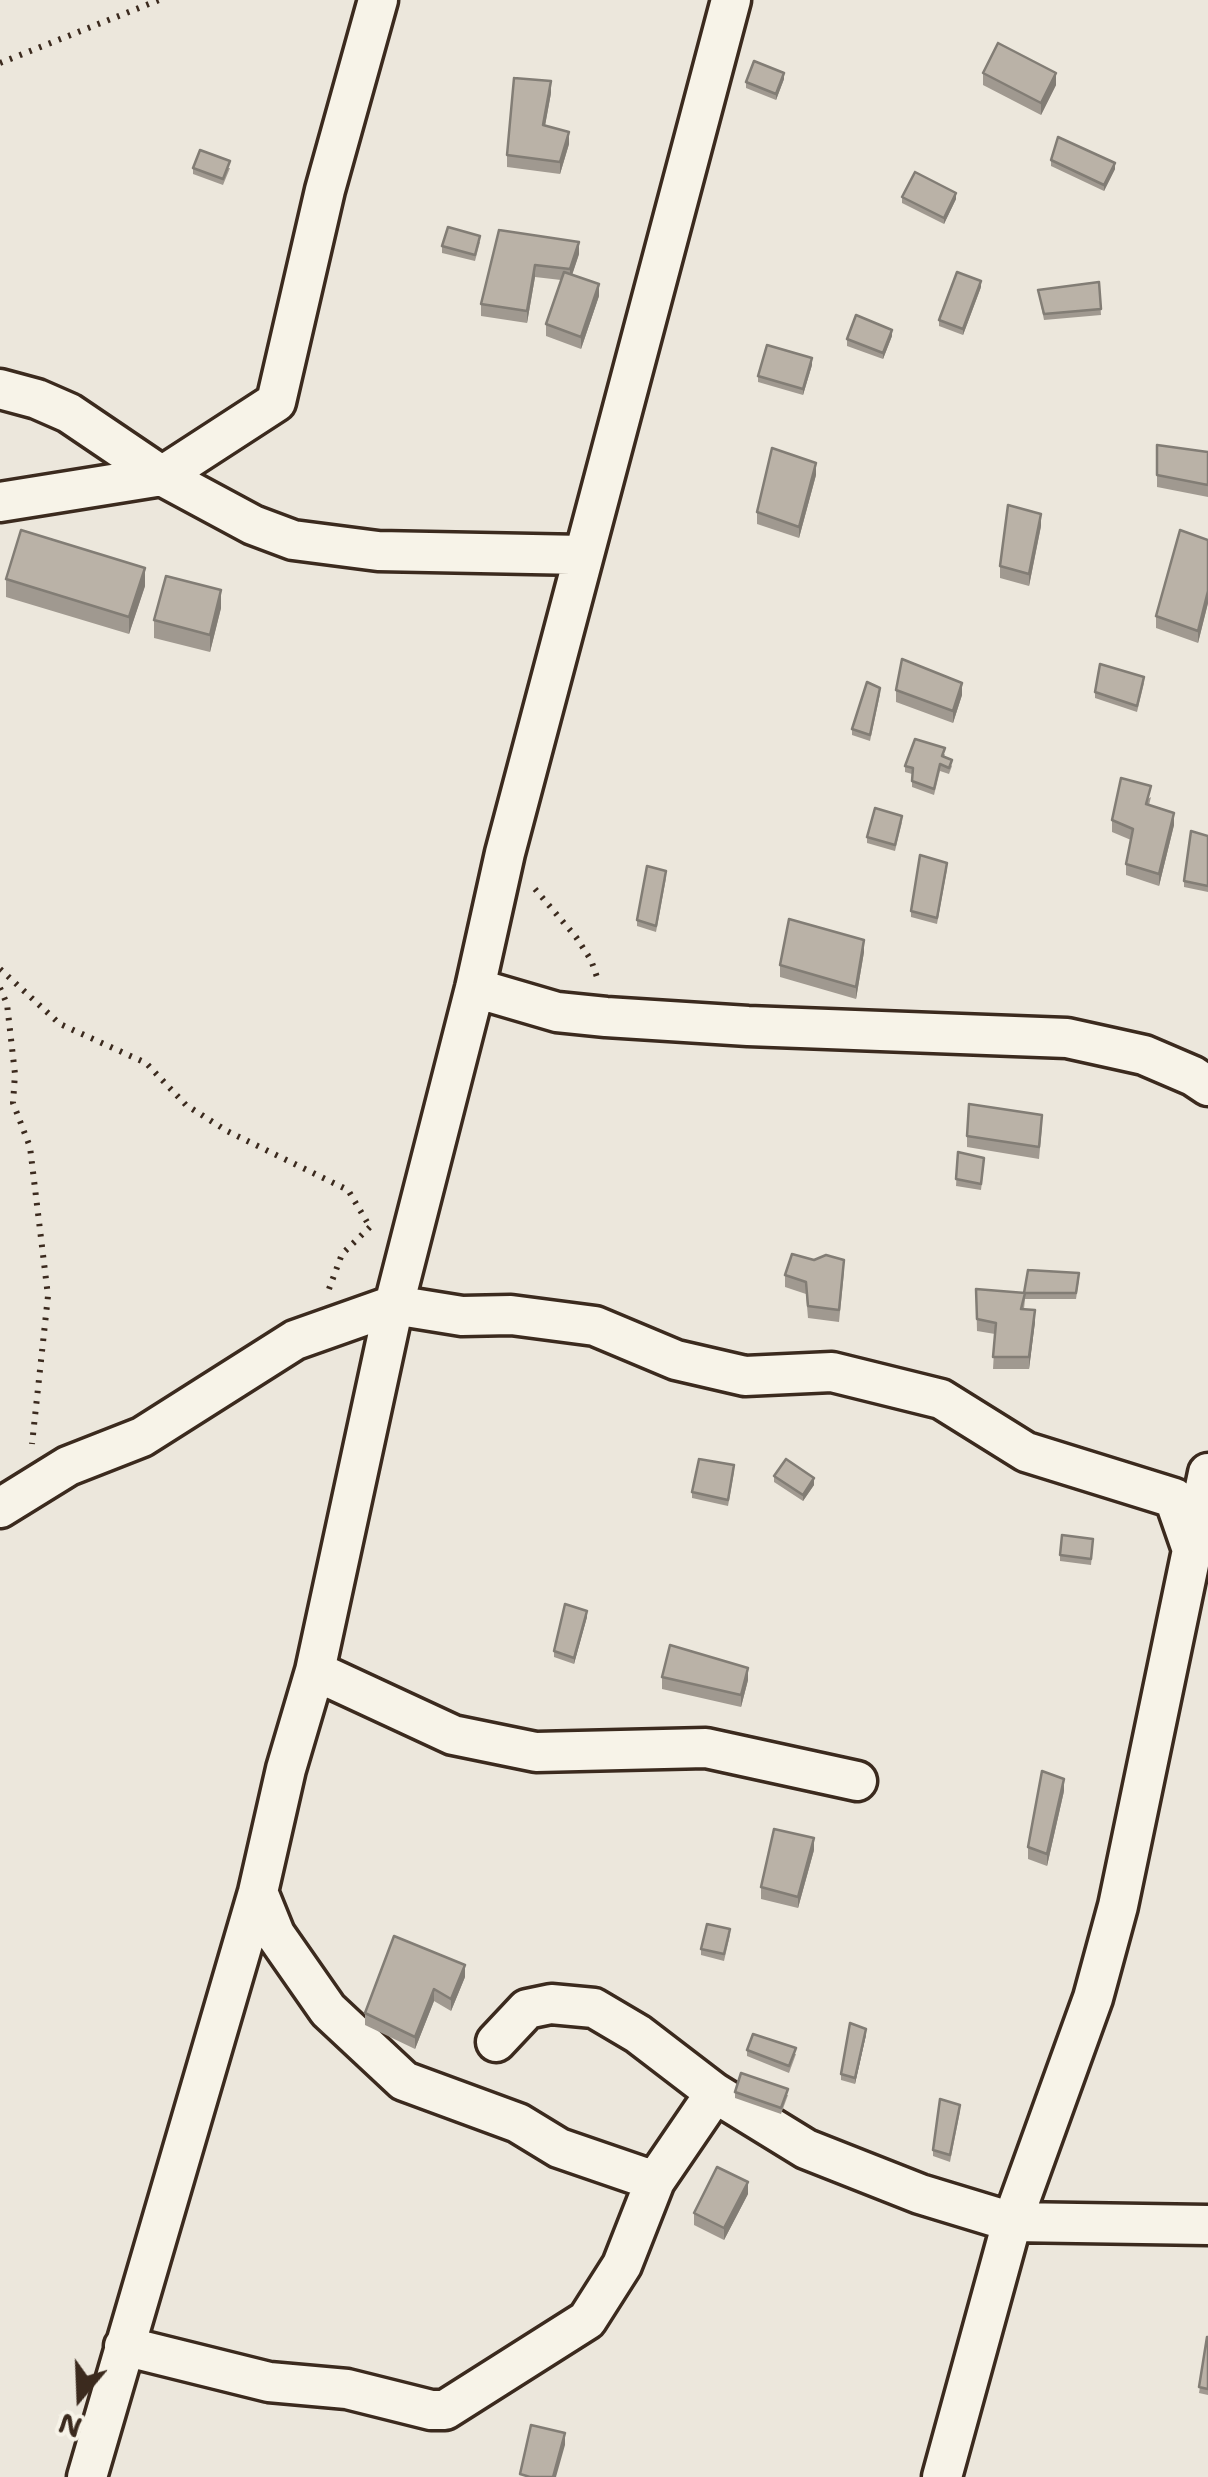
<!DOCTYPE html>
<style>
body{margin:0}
#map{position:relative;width:1208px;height:2477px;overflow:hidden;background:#ece7dc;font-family:"Shantell Sans",sans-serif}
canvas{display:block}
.north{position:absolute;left:30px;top:2347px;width:100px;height:100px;-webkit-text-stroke:8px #f7f3e8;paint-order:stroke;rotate:199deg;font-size:28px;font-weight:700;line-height:40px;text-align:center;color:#3b2a1e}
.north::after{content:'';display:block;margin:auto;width:35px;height:45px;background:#3b2a1e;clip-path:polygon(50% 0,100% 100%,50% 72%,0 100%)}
</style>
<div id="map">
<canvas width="1208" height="2477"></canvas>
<div class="north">N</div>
</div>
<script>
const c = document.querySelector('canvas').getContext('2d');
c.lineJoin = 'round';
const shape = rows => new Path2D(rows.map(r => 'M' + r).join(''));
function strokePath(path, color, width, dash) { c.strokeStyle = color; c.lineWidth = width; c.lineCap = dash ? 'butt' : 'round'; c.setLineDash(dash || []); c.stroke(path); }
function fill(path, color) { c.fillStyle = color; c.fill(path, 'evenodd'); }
const path = shape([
 [0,63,159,0],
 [535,889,576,937,591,960,598,980],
 [0,969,60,1024,146,1063,186,1105,227,1131,348,1190,370,1227],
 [0,988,7,1004,15,1074,13,1103,30,1147,48,1296,32,1444],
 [329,1289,342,1254,371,1226]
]);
const minor = shape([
 [0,389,37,399,69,413,162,476,253,525,293,540,378,551,583,555],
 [0,502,162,476,276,402,325,190,378,0],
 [475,988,557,1012,606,1017,748,1026,1067,1038,1144,1055,1193,1076,1208,1086],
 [0,1508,68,1466,142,1437,295,1340,394,1305,462,1316,511,1315,595,1326,676,1360,745,1376,832,1372,941,1399,1026,1452,1174,1498,1191,1547],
 [315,1671,453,1735,536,1752,706,1748,857,1781],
 [258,1892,275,1934,328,2010,404,2081,518,2123,559,2148,655,2181],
 [496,2042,527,2009,551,2004,594,2008,638,2034,715,2093,806,2149,920,2194,1012,2222,1208,2225],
 [124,2346,269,2382,347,2389,431,2410,445,2410,587,2320,622,2265,655,2181,715,2093],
 [87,2477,258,1892,286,1769,315,1671,394,1305,475,988,505,853,731,0],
 [942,2477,1012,2222,1093,1998,1118,1906,1208,1473]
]);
const wall = shape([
 [983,73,1056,85,1041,115,983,85],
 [784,79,776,100,746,88,746,82],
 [551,93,545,125,569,144,560,174,507,167,507,155],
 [1051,160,1115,169,1104,191,1051,166],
 [193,168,230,168,223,185,193,174],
 [902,197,956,199,944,224,902,203],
 [499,230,579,254,572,275,599,296,581,349,546,336,546,324,561,280,535,277,527,323,481,316,481,304],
 [480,242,475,261,442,253,442,246],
 [1099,282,1101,315,1044,320,1038,290],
 [981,287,963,335,939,326,939,320],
 [892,336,883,359,847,346,847,339],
 [812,365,803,395,758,382,758,376],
 [1157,445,1208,452,1208,497,1157,487],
 [816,475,799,538,757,524,757,512],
 [1041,526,1029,586,1000,578,1000,566],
 [1208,540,1208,603,1198,643,1156,628,1156,616],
 [6,579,145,586,129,634,6,597],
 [221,608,210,652,154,638,154,620],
 [1144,683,1137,712,1095,698,1095,692],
 [896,690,962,695,953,723,896,702],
 [880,694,870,741,852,735,852,729],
 [945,754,944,757,952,766,949,774,940,771,934,795,912,787,912,774,905,772,905,766],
 [1151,797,1149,805,1174,825,1159,886,1126,875,1126,864,1131,840,1112,832,1112,820],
 [902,822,895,851,867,843,867,837],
 [1208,836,1208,892,1184,887,1184,881],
 [947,869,937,924,911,917,911,911],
 [666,878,656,932,637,926,637,920],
 [864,952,856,999,780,977,780,965],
 [1042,1126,1039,1159,967,1147,967,1136],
 [958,1152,984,1164,981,1190,956,1186],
 [844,1272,839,1322,808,1318,806,1294,785,1287,785,1275],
 [1079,1279,1076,1299,1025,1299,1024,1309,1035,1322,1029,1369,993,1369,995,1334,977,1331,976,1289,1024,1293],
 [734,1472,728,1506,692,1498,692,1492],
 [774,1476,814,1485,803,1501,774,1482],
 [1093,1545,1091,1565,1060,1561,1060,1555],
 [587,1617,574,1664,554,1657,554,1651],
 [662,1677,748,1680,741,1707,662,1689],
 [1064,1791,1047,1866,1028,1859,1028,1847],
 [814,1850,798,1908,761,1899,761,1887],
 [730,1935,724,1961,701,1955,701,1949],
 [465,1977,451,2011,434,2001,415,2049,365,2025,365,2013],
 [866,2035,855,2084,841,2080,841,2074],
 [747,2050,796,2054,789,2073,747,2056],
 [735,2092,788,2095,781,2114,735,2098],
 [960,2111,950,2162,933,2156,933,2150],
 [748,2194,724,2240,694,2225,694,2213],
 [1208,2337,1208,2395,1199,2393]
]);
const shadedWall = shape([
 [784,73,784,79,776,100,776,94],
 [1056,73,1056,85,1041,115,1041,103],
 [551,81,551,93,543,137,543,125],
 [569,132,569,144,560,174,560,162],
 [1115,163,1115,169,1104,191,1104,185],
 [956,193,956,199,944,224,944,218],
 [579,242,579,254,570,281,570,269],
 [535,265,535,277,527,323,527,311],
 [981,281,981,287,963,335,963,329],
 [599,284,599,296,581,349,581,337],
 [892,330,892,336,883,359,883,353],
 [812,358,812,365,803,395,803,389],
 [816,463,816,475,799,538,799,527],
 [1041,514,1041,526,1029,586,1029,574],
 [145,568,145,586,129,634,129,617],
 [221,590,221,608,210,652,210,635],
 [1208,591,1208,603,1198,643,1198,631],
 [962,683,962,695,953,723,953,711],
 [1174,813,1174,825,1159,886,1159,874],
 [864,940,864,952,856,999,856,987],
 [1035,1310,1035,1322,1029,1369,1029,1357],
 [814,1478,814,1485,803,1501,803,1495],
 [587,1611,587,1617,574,1664,574,1658],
 [748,1668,748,1680,741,1707,741,1695],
 [1064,1779,1064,1791,1047,1866,1047,1854],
 [814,1838,814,1850,798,1908,798,1897],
 [465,1965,465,1977,451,2011,451,1999],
 [434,1989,434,2001,415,2049,415,2037],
 [866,2029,866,2035,855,2084,855,2078],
 [748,2182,748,2194,724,2240,724,2228],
 [565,2433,565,2445,556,2477,553,2477]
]);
const building = shape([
 [998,43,1056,73,1041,103,983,73,998,43],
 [754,61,784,73,776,94,746,82,754,61],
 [514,78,551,81,543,125,569,132,560,162,507,155,514,78],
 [1058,137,1115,163,1104,185,1051,160,1058,137],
 [200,150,230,161,223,179,193,168,200,150],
 [915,172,956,193,944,218,902,197,915,172],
 [448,227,480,236,475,255,442,246,448,227],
 [499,230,579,242,570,269,535,265,527,311,481,304,499,230],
 [564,272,599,284,581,337,546,324,564,272],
 [957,272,981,281,963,329,939,320,957,272],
 [1099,282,1101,309,1044,314,1038,290,1099,282],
 [856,315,892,330,883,353,847,339,856,315],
 [767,345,812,358,803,389,758,376,767,345],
 [1157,445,1208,452,1208,485,1157,475,1157,445],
 [772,448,816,463,799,527,757,512,772,448],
 [1008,505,1041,514,1029,574,1000,566,1008,505],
 [21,530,145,568,129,617,6,579,21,530],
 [1180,530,1208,540,1208,591,1198,631,1156,616,1180,530],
 [166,576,221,590,210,635,154,620,166,576],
 [902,659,962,683,953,711,896,690,902,659],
 [1100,664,1144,677,1137,706,1095,692,1100,664],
 [867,682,880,688,870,735,852,729,867,682],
 [915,739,945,748,942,756,952,760,949,768,940,764,934,789,912,781,913,768,905,766,915,739],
 [1121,778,1151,786,1146,804,1174,813,1159,874,1126,864,1133,829,1112,820,1121,778],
 [875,808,902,816,895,845,867,837,875,808],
 [1191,831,1208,836,1208,886,1184,881,1191,831],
 [920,855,947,863,937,918,911,911,920,855],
 [647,866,666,871,656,926,637,920,647,866],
 [789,919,864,940,856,987,780,965,789,919],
 [969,1104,1042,1115,1039,1147,967,1136,969,1104],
 [958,1152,984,1158,981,1184,956,1179,958,1152],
 [792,1254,814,1260,826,1255,844,1260,839,1310,808,1306,806,1282,785,1275,792,1254],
 [1028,1270,1079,1273,1076,1293,1024,1293,1028,1270],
 [976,1289,1025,1293,1021,1309,1035,1310,1029,1357,993,1357,996,1323,977,1319,976,1289],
 [699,1459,734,1465,728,1500,692,1492,699,1459],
 [786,1459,814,1478,803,1495,774,1476,786,1459],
 [1062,1535,1093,1539,1091,1559,1060,1555,1062,1535],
 [565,1604,587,1611,574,1658,554,1651,565,1604],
 [670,1645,748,1668,741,1695,662,1677,670,1645],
 [1042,1771,1064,1779,1047,1854,1028,1847,1042,1771],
 [774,1829,814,1838,798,1897,761,1887,774,1829],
 [707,1924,730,1929,724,1954,701,1949,707,1924],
 [394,1936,465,1965,451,1999,434,1989,415,2037,365,2013,394,1936],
 [850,2023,866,2029,855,2078,841,2074,850,2023],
 [753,2034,796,2048,789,2066,747,2050,753,2034],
 [741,2073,788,2089,781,2108,735,2092,741,2073],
 [940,2099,960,2105,950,2155,933,2150,940,2099],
 [717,2167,748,2182,724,2228,694,2213,717,2167],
 [1207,2337,1208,2337,1208,2389,1199,2387,1207,2337],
 [531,2425,565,2433,553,2477,530,2477,520,2474,531,2425]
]);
strokePath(minor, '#3b2a1e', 45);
strokePath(path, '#3b2a1e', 6, [2.5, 8]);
strokePath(minor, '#f7f3e8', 38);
fill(wall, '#a09990');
fill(shadedWall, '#827d75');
fill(building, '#bab2a7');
strokePath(building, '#827d75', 2.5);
</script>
